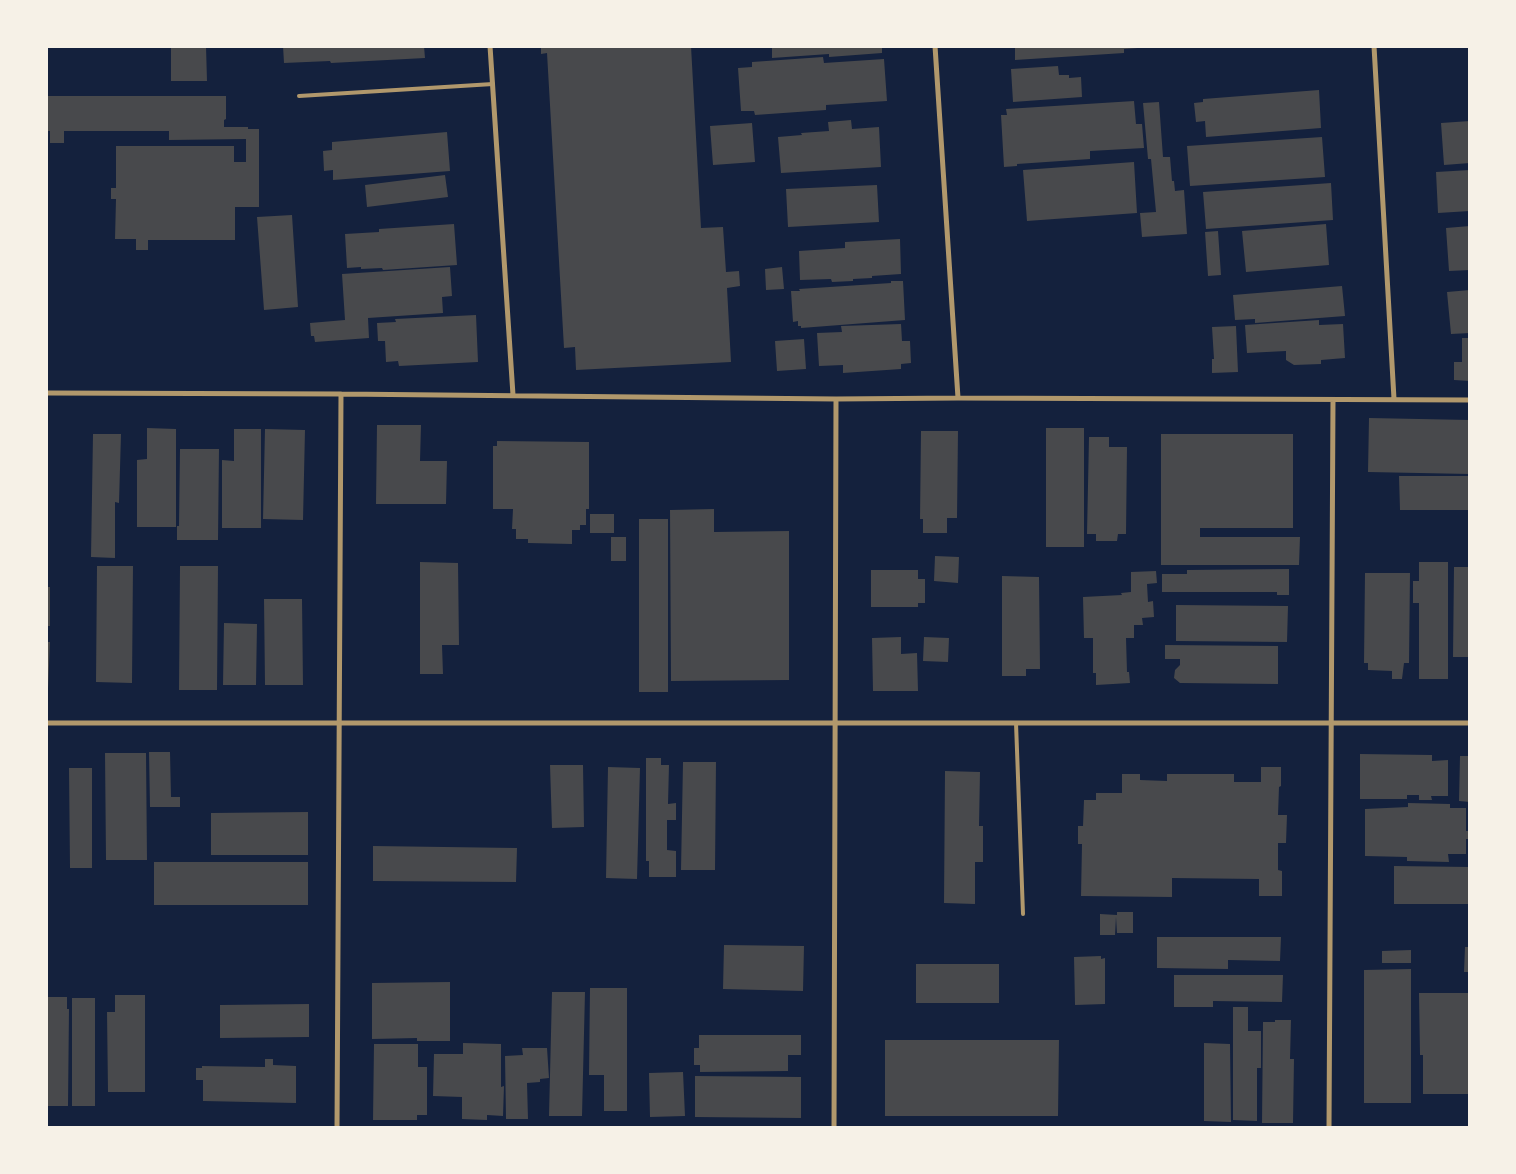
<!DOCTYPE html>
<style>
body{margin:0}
#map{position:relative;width:1516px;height:1174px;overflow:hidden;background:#14213d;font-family:Overpass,sans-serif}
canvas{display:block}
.frame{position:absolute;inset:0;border:48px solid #f6f1e7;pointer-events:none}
</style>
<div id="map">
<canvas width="1516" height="1174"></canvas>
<div class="frame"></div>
</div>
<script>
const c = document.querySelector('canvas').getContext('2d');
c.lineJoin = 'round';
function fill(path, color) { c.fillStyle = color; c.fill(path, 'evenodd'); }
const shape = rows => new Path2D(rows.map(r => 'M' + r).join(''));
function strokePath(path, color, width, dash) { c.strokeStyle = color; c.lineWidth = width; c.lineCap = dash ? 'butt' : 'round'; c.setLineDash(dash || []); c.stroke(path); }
const building = shape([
 [171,46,206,46,207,81,171,81],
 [283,46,424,46,425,58,331,63,330,61,284,63],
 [541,46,691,46,701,228,723,227,726,272,739,271,740,286,727,288,731,362,576,370,575,347,564,348,547,53,541,54],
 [772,46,882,46,882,53,829,57,829,54,772,58],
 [1015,46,1138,46,1138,48,1124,49,1124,53,1015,60],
 [823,57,824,63,884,59,887,101,826,105,826,110,755,115,754,111,741,111,738,68,752,67,752,62],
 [1058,66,1059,75,1069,75,1069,78,1081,77,1082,97,1013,102,1011,69],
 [1319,90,1321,128,1206,137,1205,121,1196,122,1194,103,1203,102,1203,99],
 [46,96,226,96,226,119,224,120,224,127,248,127,248,129,259,129,259,207,235,207,235,240,148,240,148,250,136,250,136,239,115,239,116,199,111,199,111,188,116,188,116,146,234,146,234,162,246,162,246,139,169,140,169,131,64,131,64,143,50,143,50,131,46,131],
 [1134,101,1136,124,1142,124,1144,148,1090,151,1090,159,1017,164,1017,166,1004,167,1001,115,1007,115,1006,109],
 [1159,102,1163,157,1170,157,1172,181,1174,181,1175,191,1184,190,1187,234,1142,237,1140,213,1156,212,1151,159,1148,159,1143,103],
 [851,120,852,129,879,127,881,167,781,173,778,137,802,135,801,133,829,131,828,122],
 [1470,121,1470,163,1444,165,1441,123],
 [752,123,755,162,713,165,710,126],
 [447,132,450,171,333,180,333,170,324,171,323,151,332,150,332,142],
 [1322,137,1325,177,1190,186,1187,146],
 [1134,162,1137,213,1027,221,1023,170],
 [1470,170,1470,211,1438,213,1436,172],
 [445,175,448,197,367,207,365,185],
 [1331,183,1333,220,1206,229,1203,192],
 [877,185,879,222,788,227,786,189],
 [292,215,298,307,264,310,257,217],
 [454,224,457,265,383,270,382,268,361,269,361,267,347,268,345,234,379,232,379,229],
 [1326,224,1329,265,1246,272,1242,231],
 [1470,226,1470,270,1449,271,1446,228],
 [1218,231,1221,275,1208,276,1205,232],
 [900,239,901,274,872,276,872,278,853,279,853,281,832,282,831,279,800,280,799,251,845,248,845,242],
 [450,267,452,296,442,297,443,313,368,318,369,338,315,342,314,336,311,336,310,323,345,320,342,274],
 [782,267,784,289,766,290,765,269],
 [891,281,903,281,905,320,801,328,801,326,798,326,798,321,793,322,791,291,800,291,799,289,891,283],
 [1342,286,1345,316,1255,323,1255,319,1235,320,1233,295],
 [1470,290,1470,333,1451,334,1447,292],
 [476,315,478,362,399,366,398,361,386,362,385,341,378,341,377,323,396,322,395,319],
 [1319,320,1319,325,1343,324,1345,358,1321,360,1321,364,1294,365,1286,360,1286,351,1247,353,1245,325],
 [901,324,902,341,910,341,911,363,901,364,901,369,843,373,843,365,819,366,817,333,842,332,841,326],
 [1236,326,1238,372,1212,373,1212,359,1214,359,1212,327],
 [1462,338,1470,338,1470,381,1454,380,1454,362,1462,362],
 [804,339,806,369,777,371,775,341],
 [1369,418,1470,420,1470,474,1368,472],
 [377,425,421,425,420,461,447,461,446,504,376,504],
 [147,428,176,429,176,527,137,527,137,460,147,459],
 [1046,428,1084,428,1084,547,1046,547],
 [234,429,261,429,261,528,222,528,222,460,234,461],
 [265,429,305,430,303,520,263,519],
 [921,431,958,431,957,518,947,518,947,533,923,533,923,519,920,519],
 [93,434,121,434,119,503,115,502,115,558,91,557],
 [1161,434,1293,434,1293,528,1200,528,1200,537,1300,537,1299,565,1161,565],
 [1089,437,1109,437,1109,447,1127,447,1126,534,1118,534,1117,541,1096,541,1096,534,1087,534],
 [497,441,589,442,589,509,586,509,586,525,580,525,580,530,572,530,572,544,528,543,528,539,516,539,516,529,512,529,513,509,493,509,493,446,497,446],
 [180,449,219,449,218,540,177,540,177,526,179,526],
 [1399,476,1470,476,1470,510,1400,510],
 [714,509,714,532,789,531,789,680,671,681,670,510],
 [590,514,614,514,614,533,590,533],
 [639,519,668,519,668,692,639,692],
 [611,537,626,537,626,561,611,561],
 [935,556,959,557,958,583,934,581],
 [420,562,458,563,459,645,442,645,443,674,420,674],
 [1419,562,1448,562,1448,679,1419,679,1419,603,1413,603,1413,581,1419,581],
 [97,566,133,566,132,683,96,682],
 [180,566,218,566,217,690,179,690],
 [1454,567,1470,567,1470,657,1453,657],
 [1289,569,1289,595,1277,595,1277,592,1162,592,1162,574,1187,574,1187,570],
 [871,570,918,570,918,579,925,579,925,603,918,603,918,607,871,607],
 [1156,571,1157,583,1147,584,1148,602,1153,601,1154,617,1142,618,1143,625,1134,625,1134,638,1126,638,1127,672,1129,672,1130,683,1096,685,1096,673,1093,673,1093,638,1084,638,1083,597,1122,595,1121,593,1131,592,1131,572],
 [1365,573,1410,573,1409,663,1404,663,1402,679,1392,679,1392,671,1368,670,1368,663,1364,663],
 [1002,576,1039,577,1040,669,1026,669,1026,676,1002,676],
 [46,587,50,587,50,626,46,626],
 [264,599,302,599,303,685,265,685],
 [1176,605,1288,606,1287,642,1176,641],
 [224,623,257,624,256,685,223,685],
 [901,637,901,654,917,653,918,691,873,691,872,638],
 [924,637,949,638,948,662,923,661],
 [46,642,50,642,48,689,46,689],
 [1165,645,1278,646,1278,684,1180,683,1174,678,1175,670,1180,665,1180,659,1165,659],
 [149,752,170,752,171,797,180,797,180,807,150,807],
 [105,753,146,753,147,860,106,860],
 [1360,754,1432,755,1432,761,1448,760,1448,796,1431,796,1432,800,1419,800,1419,795,1407,795,1407,799,1360,799],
 [1460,756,1470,756,1470,802,1459,801],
 [646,758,661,758,661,765,669,765,668,804,676,803,676,820,667,820,667,850,676,851,676,877,649,877,649,861,646,861],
 [683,762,716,762,715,870,681,870],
 [550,765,583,765,584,827,552,828],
 [608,767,640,768,637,879,606,878],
 [1261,767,1281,767,1281,786,1279,787,1278,815,1287,815,1286,843,1278,843,1278,870,1282,871,1282,896,1259,896,1259,879,1172,878,1172,897,1081,896,1082,844,1078,844,1078,826,1083,826,1084,800,1096,800,1096,793,1122,793,1122,774,1140,774,1140,780,1167,781,1167,774,1234,774,1234,782,1261,782],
 [69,768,92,768,92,868,70,868],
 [945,771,980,772,979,826,983,826,983,862,975,862,975,904,944,903],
 [1408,803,1450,804,1450,808,1466,808,1466,831,1470,831,1470,839,1466,839,1466,854,1448,854,1449,862,1407,861,1407,857,1365,856,1365,809,1408,807],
 [308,812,308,855,211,855,211,813],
 [373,846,517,848,516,882,373,881],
 [154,862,308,862,308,905,154,905],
 [1394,866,1470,867,1470,904,1394,904],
 [1117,912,1133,912,1133,933,1117,933,1116,917,1115,935,1100,935,1100,914,1117,915],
 [1157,937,1281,937,1280,961,1228,960,1228,969,1157,968],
 [724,945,804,946,803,991,723,989],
 [1465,947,1470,947,1470,972,1464,972],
 [1411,950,1411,963,1382,963,1382,951],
 [1101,956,1101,959,1105,958,1105,1004,1075,1005,1074,957],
 [916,964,999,964,999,1003,916,1003],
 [1411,969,1411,1103,1364,1103,1364,970],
 [1174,975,1283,975,1282,1002,1213,1001,1213,1007,1174,1007],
 [450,982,450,1041,417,1041,417,1038,372,1039,372,983],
 [590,988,627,988,627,1111,604,1111,604,1075,589,1075],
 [552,992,585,992,582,1116,549,1116],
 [1419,993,1470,993,1470,1094,1423,1094,1423,1055,1420,1055],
 [115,995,145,995,145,1092,108,1092,107,1012,115,1012],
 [46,997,67,997,67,1009,69,1009,68,1106,46,1106],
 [72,998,95,998,95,1106,72,1106],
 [309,1004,309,1037,220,1038,220,1005],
 [1233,1007,1248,1007,1248,1031,1261,1031,1261,1068,1257,1068,1257,1121,1233,1120],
 [1275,1020,1291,1020,1290,1059,1294,1059,1293,1123,1262,1123,1263,1022,1275,1022],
 [699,1035,801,1035,801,1055,788,1055,788,1071,700,1072,700,1065,694,1065,694,1048,699,1048],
 [885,1040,1059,1040,1058,1116,885,1116],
 [463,1043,501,1044,501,1087,504,1086,503,1116,487,1115,487,1120,462,1119,462,1097,433,1096,434,1054,463,1054],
 [1204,1043,1230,1044,1231,1122,1204,1121],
 [374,1044,418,1044,418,1067,427,1067,427,1115,417,1115,417,1120,373,1120],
 [522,1048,547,1048,549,1078,540,1079,540,1082,527,1083,528,1119,506,1119,505,1056,523,1055],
 [265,1059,273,1059,273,1065,296,1066,296,1103,203,1101,203,1080,196,1080,196,1068,202,1068,202,1066,265,1067],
 [683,1072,685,1116,650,1117,649,1073],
 [695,1076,801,1077,801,1118,695,1117]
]);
const service = shape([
 [299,96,493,84],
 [1016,723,1023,914]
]);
const minor = shape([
 [490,46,513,395],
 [935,46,958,398],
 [1374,46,1394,399],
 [46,393,341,394,836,399,958,398,1470,400],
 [46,723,1470,723],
 [337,1128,341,394],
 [834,1128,836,399],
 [1329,1128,1333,400]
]);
fill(building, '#48494c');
strokePath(service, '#b1986c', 4);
strokePath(minor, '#b1986c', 5);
</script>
